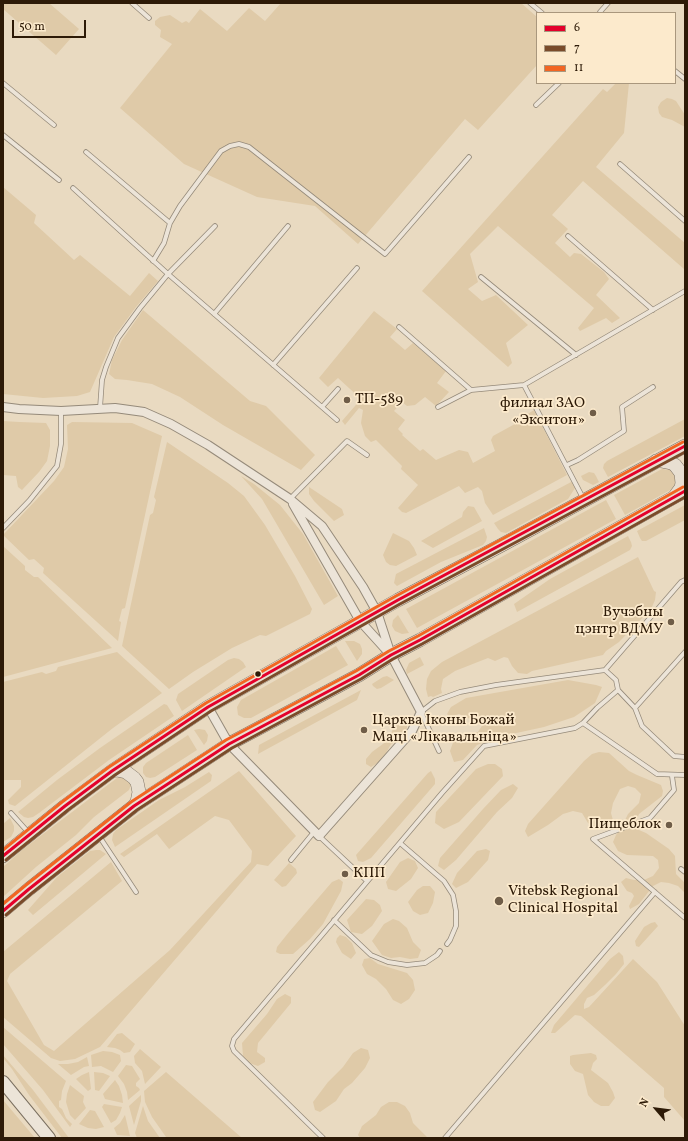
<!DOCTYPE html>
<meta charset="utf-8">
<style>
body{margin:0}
#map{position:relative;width:688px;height:1141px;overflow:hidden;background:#e9dac1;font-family:Vollkorn,serif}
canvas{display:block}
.frame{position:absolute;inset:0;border:4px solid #2d1a07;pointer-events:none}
.legend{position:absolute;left:536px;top:12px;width:140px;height:72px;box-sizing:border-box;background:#fceacc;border:1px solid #a9977d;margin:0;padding:5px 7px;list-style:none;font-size:12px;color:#2d1a07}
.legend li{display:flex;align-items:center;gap:8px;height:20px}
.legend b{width:20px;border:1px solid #a9977d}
.north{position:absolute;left:636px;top:1089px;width:40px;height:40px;-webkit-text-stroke:3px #fceacc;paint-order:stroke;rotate:298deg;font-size:11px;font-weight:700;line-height:16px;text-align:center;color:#2d1a07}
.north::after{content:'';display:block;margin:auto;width:14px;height:18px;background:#2d1a07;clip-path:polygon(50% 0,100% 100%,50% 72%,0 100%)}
.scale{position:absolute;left:12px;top:20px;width:74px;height:18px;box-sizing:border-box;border:2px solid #2d1a07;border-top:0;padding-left:5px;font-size:12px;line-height:14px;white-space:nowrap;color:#2d1a07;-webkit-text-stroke:3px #fceacc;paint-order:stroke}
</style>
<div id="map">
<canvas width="688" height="1141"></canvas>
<div class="frame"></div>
<ul class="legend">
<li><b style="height:5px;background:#e4002b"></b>6</li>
<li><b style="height:5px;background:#7a4b2a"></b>7</li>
<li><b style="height:5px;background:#f26522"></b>11</li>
</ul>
<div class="north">N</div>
<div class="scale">50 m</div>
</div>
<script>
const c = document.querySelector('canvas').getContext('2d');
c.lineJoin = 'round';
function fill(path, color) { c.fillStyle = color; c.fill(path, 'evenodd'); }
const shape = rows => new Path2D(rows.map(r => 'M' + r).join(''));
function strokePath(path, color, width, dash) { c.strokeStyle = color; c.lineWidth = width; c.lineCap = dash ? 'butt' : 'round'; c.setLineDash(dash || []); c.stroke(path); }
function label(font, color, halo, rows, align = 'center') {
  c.font = font + ' Vollkorn,serif'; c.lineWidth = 3.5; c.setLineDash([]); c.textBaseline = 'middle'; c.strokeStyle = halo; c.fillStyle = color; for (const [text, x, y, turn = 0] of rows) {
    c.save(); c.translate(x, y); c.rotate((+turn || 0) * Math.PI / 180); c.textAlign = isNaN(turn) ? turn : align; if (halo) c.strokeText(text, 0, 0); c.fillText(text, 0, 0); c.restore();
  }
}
const green = shape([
 [3,3,49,3,79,29,56,55,3,9],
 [281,3,521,3,537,17,537,65,478,130,465,119,358,244,315,206,257,197,184,164,120,108,172,44,160,37,161,30,155,25,155,21,160,17,170,15,182,23,186,21,189,23,200,9,227,31,249,8,265,21],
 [616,83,629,83,624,133,596,167,685,243,684,269,583,181,552,215,568,229,555,243,570,257,574,253,581,254,604,272,609,279,596,295,620,318,612,323,606,318,580,331,578,328,594,308,498,226,470,254,478,282,468,289,482,301,496,295,528,325,506,343,512,363,508,367,422,291,603,89,607,92],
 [667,98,672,99,676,101,685,115,685,127,672,120,662,117,659,113,658,107,661,102],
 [3,187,36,215,34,223,74,260,80,255,130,296,149,273,158,281,136,307,114,337,90,392,77,396,43,398,3,394],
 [143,310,250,401,266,406,315,455,301,470,223,425,180,397,152,384,127,380,115,379,109,374,112,360,122,340],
 [374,311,397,329,390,337,405,350,413,343,446,371,437,383,449,392,436,406,425,397,415,405,407,406,402,402,394,411,405,420,398,429,403,434,402,435,420,451,423,449,436,460,459,450,468,452,473,463,495,451,491,440,493,436,524,419,523,417,534,410,567,475,493,515,485,503,482,491,478,487,465,493,459,486,406,513,402,512,398,508,418,485,401,469,402,466,376,440,371,442,365,436,361,423,363,410,359,408,345,425,342,421,361,399,338,378,328,387,319,378],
 [685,419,685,436,608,477,603,468,604,464,607,461],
 [3,421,19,422,46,423,50,430,50,446,47,461,39,472,22,490,18,487,16,476,3,475],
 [72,422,132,423,162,436,125,608,122,609,119,621,121,622,118,641,43,573,44,568,34,559,29,560,3,535,54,481,64,467,68,449,67,425],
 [167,442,228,483,244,496,265,525,295,576,312,609,310,614,266,636,260,635,232,648,193,672,169,689,122,646,150,515,153,513,156,500,154,497],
 [662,469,670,470,676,475,677,483,672,489,625,515,614,495],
 [589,472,594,473,596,476,599,482,593,485,583,480,581,476],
 [241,476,254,484,280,505,303,534,338,596,324,605,262,499],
 [573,481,575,488,568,499,506,533,501,532,498,529,494,523],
 [309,487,342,509,344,515,334,521,314,501,309,494],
 [606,500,616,519,417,628,406,609],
 [685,505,685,520,646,541,642,541,640,538,637,531],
 [468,506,474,507,482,521,433,548,421,541,462,517,463,512],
 [484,528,487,537,486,541,483,545,441,562,397,586,394,583,396,574],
 [393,533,409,541,414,548,417,555,396,566,390,565,386,562,383,555],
 [628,536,631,542,632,546,630,550,517,612,514,604,550,579],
 [3,546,25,566,25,570,34,577,38,577,112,648,3,677],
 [638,557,654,591,656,592,655,600,651,609,619,642,606,651,603,655,532,671,527,674,518,673,512,666,508,658,504,657,495,661,488,658,455,671,443,679,441,689,442,693,433,697,431,696,428,697,426,689,427,679,431,671,442,662],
 [398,615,409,633,402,634,395,631,392,626,393,620],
 [345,641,354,641,360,644,362,649,362,654,357,661],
 [336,646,348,665,251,718,244,718,238,715,237,707,241,700],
 [117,652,162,693,113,728,15,806,9,804,8,800,21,787,21,780,3,780,3,682,42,672,46,674,56,671,58,667],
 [420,657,424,665,407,674,406,670,409,663],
 [234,658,239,659,243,662,246,667,182,711,176,700,178,694,228,660],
 [387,676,394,680,381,688,377,689,373,686,372,684,383,677],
 [568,680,596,685,602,687,595,703,574,717,544,727,498,737,477,745,463,760,454,762,450,751,454,740,467,734,478,732,485,721,467,718,459,714,450,717,447,714,451,707,466,698],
 [361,690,357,700,258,754,259,745],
 [164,704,167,705,174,716,109,760,39,813,33,817,28,818,24,817,18,812,57,780,100,748],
 [404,720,407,723,407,728,401,738,391,744,386,753,379,762,371,767,366,764,366,759,372,752,387,741,393,729,399,721],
 [199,729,205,730,208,735,207,741,204,745,194,730],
 [188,735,197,750,155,777,150,778,146,777,143,773,143,767,146,763],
 [599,752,609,753,629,771,637,775,661,785,663,791,662,796,639,814,636,822,639,830,646,833,669,849,675,856,676,874,685,883,685,893,678,886,669,883,661,882,653,886,639,904,630,909,629,906,634,896,632,893,627,891,621,882,626,878,634,880,644,880,653,876,659,868,658,860,653,856,627,855,618,851,613,842,616,835,622,826,628,814,639,803,641,794,635,788,628,786,620,789,613,803,611,813,614,824,604,830,596,829,588,823,582,813,573,811,563,814,548,825,528,837,525,831,528,824,584,761,592,754],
 [488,764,495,764,502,769,503,776,459,822,444,829,435,823,436,812,476,769],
 [239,771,296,836,268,866,257,864,100,1047,75,1059,60,1061,51,1058,3,1017,3,952,111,862,122,881,10,974,7,981,44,1045,54,1051,170,950,251,862,252,851,229,820,215,816,169,849,157,834,124,857,120,854],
 [431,771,435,779,435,784,371,858,363,862,358,861,356,855,428,773],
 [209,772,212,775,211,781,115,847,112,840,113,834,116,830,159,800,185,787],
 [123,775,131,785,129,790,94,817,76,835,36,867,3,897,3,867,22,850,117,778],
 [513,784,518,788,512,798,497,812,456,860,444,870,438,866,440,858,483,809,501,790],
 [10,818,14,826,14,831,11,837,3,842,3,824],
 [486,849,490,851,488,860,468,882,456,888,452,884,457,873,477,851],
 [96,850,100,850,106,854,33,915,28,910,57,877,90,851],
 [408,858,415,861,418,868,411,879,396,891,388,889,386,882,400,862],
 [289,863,296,869,297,873,286,886,282,887,274,880],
 [339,879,343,882,341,891,323,924,310,939,293,954,280,954,276,952,277,947,289,932,332,882],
 [423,886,430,886,435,892,433,903,428,913,420,915,413,911,408,902,417,890],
 [366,899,374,900,380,905,382,911,372,926,362,934,351,932,347,920],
 [393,919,399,921,407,928,413,942,421,950,418,958,410,959,400,957,391,958,382,955,372,941,384,924],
 [655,922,658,926,639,947,636,946,635,941,644,927,651,923],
 [340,935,346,937,352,943,356,953,351,959,342,953,336,942,337,938],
 [619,952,623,956,624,964,616,974,605,985,594,995,587,998,584,1004,584,1009,589,1007,633,959,657,982,685,1026,685,1121,664,1097,664,1088,581,1016,575,1015,555,1033,551,1033,554,1025,610,959],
 [370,958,378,964,407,973,413,980,415,990,409,999,401,1004,393,1000,386,989,376,979,367,974,362,965,364,959],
 [285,994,291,997,291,1003,258,1043,257,1052,265,1058,265,1062,258,1066,249,1063,243,1056,242,1043,267,1014,277,999],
 [3,1027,66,1081,62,1091,61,1100,59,1101,59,1107,62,1109,66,1118,72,1124,70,1127,43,1090,3,1044],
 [122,1033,135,1044,130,1052,124,1053,120,1050,115,1048,107,1047,117,1034],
 [361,1048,368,1050,370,1058,365,1068,352,1083,344,1089,336,1101,320,1112,315,1110,313,1102,328,1082,343,1067,353,1053],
 [140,1049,161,1067,145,1084,142,1071,135,1063,134,1056],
 [103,1051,112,1052,120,1055,121,1061,113,1072,101,1066,92,1067,91,1055],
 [591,1053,596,1055,597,1059,593,1063,591,1070,608,1083,613,1092,615,1098,609,1106,601,1106,594,1102,588,1095,583,1074,575,1071,570,1064,570,1056,573,1055],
 [3,1055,33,1090,69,1138,62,1138,29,1095,12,1069,3,1058],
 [87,1057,89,1066,84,1067,71,1075,58,1064,68,1064,78,1062],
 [126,1065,132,1066,140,1079,136,1083,136,1086,139,1088,140,1090,128,1100,127,1092,124,1084,118,1076],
 [89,1072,91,1089,88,1091,76,1079,82,1075],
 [94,1072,103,1073,110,1076,99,1091,95,1090],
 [166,1072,242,1138,168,1138,166,1137,152,1117,145,1102,144,1091],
 [115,1080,119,1086,122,1095,123,1103,105,1099,103,1094],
 [70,1085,84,1096,83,1102,86,1108,75,1120,70,1115,66,1102,67,1094],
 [141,1095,141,1101,134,1125,129,1106],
 [3,1100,35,1138,4,1138,3,1136],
 [389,1102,397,1102,405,1106,410,1113,413,1123,428,1138,360,1138,358,1135,362,1126,376,1115,381,1107],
 [104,1104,122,1107,120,1113,116,1120,111,1123,102,1107],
 [143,1106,148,1121,160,1138,137,1138,135,1133],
 [90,1110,95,1111,104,1127,96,1129,88,1128,79,1124],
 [125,1115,130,1136,117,1135,114,1128,120,1123]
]);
const lane = shape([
 [132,3,149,18],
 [530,3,542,13],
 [600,12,608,3],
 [675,71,685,79],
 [3,83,54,125],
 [536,105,559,83],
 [3,135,59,180],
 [86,152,170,223,164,243,153,261],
 [620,164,685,221],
 [73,188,168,274,337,420],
 [170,223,180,206,221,151,230,146,239,144,249,147,385,254,469,157],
 [568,236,653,310],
 [481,277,576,355],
 [214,314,288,226],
 [399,327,471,390],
 [273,365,357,268],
 [524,385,583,498],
 [322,407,338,389],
 [438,407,471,390,524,385,685,291],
 [100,408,102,380,106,367,118,338,140,308,168,274,215,226],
 [567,465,578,460,624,431,622,407,653,387],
 [290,499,347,441,367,455],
 [3,528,29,501,57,466,61,444,61,411],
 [605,670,616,680,618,690,635,708,642,726,674,756,685,757],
 [635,708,685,652],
 [583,723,597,708,618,690],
 [439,751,421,712,435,701,460,692,496,685,605,670,681,582,685,580],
 [672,776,674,790,650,818,593,839,685,918],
 [11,813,28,832],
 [99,836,136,892],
 [319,836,367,881],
 [400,843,444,881,453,895,456,911,456,926,450,940,447,944],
 [291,860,314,832],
 [681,869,685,872],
 [334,920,371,955,388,962,407,965,425,963,437,955,440,951],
 [323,1138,234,1051,232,1046,234,1039,442,793,484,746,575,728,583,723,657,774,685,775],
 [445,1138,655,892]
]);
const street = shape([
 [3,407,19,409,61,411,115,408,144,412,171,424,208,445,290,499,322,526,363,587,377,612,391,655,421,712,412,731,319,836,229,744,208,707],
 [293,504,360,621,389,653]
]);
const secondary = shape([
 [3,1082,49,1138]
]);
const primary = shape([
 [656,461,661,461,671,463,675,465,681,473,682,483,681,488,675,496],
 [112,771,117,770,126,772,134,778,137,782,139,792,137,802,134,806],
 [3,856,65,806,112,771,208,707,398,600,500,546,685,446],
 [3,911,29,889,134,806,229,744,359,675,391,655,420,640,685,491]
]);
const bus1 = shape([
 [3,856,65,806,112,771,208,707,398,600,685,446],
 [3,911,29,889,134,806,229,744,359,675,391,655,420,640,685,491]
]);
const bus2 = shape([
 [6,860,68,810,115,775,211,711,400,604,685,452],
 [6,915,32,893,137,810,232,748,361,679,393,659,422,644,685,497]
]);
const bus3 = shape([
 [3,850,62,802,109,767,206,703,396,596,683,442],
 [3,904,26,885,131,802,226,740,356,671,389,651,418,636,683,487]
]);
const markers = [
 [347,400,4,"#6f5d48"],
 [593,413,4,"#6f5d48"],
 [671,622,4,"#6f5d48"],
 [258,674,3.5,"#2d1a07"],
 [364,730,4,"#6f5d48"],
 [669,825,4,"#6f5d48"],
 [345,874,4,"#6f5d48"],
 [499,901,5,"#6f5d48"]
];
const poiNames = [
 ["ТП-589",355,400],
 ["филиал ЗАО",585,404,"right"],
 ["«Экситон»",585,421,"right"],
 ["Вучэбны",663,613,"right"],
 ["цэнтр ВДМУ",663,630,"right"],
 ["Царква Іконы Божай",372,721],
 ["Маці «Лікавальніца»",372,738],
 ["Пищеблок",661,825,"right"],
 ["КПП",353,874],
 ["Vitebsk Regional",508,892],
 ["Clinical Hospital",508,909]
];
fill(green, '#dfcaa8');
strokePath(lane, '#958a7a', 5.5);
strokePath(street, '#958a7a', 10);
strokePath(secondary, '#7b7061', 14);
strokePath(primary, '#7b7061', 14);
strokePath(lane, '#ece4d8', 4);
strokePath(street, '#ece4d8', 8);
strokePath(secondary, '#ece4d8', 12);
strokePath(primary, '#e8dfd1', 13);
strokePath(bus1, '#e4002b', 3);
strokePath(bus2, '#7a4b2a', 3);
strokePath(bus3, '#f26522', 3);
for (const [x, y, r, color] of markers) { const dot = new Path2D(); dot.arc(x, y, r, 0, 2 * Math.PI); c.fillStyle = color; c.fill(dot); strokePath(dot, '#fceacc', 1.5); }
label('15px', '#2d1a07', '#fceacc', poiNames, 'left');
</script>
